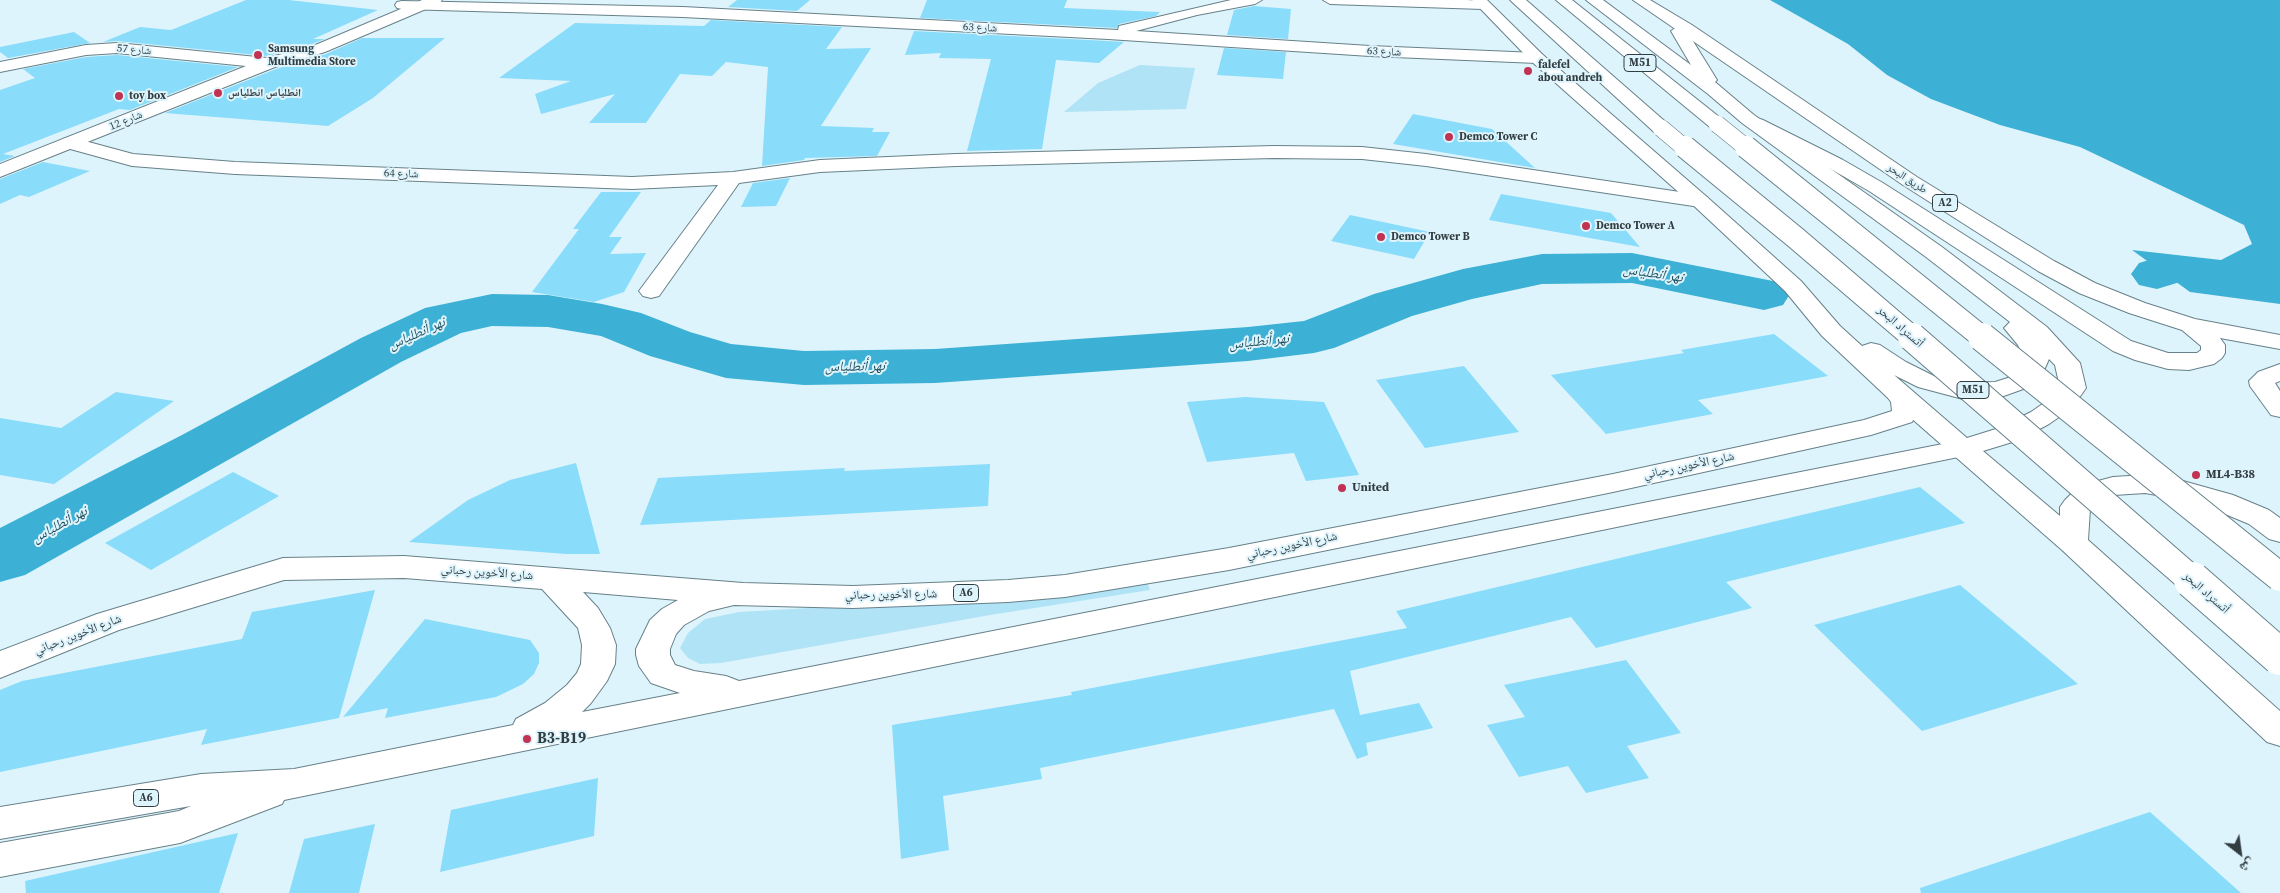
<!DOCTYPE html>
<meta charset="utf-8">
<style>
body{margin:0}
#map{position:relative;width:2280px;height:893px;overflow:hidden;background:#def4fc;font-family:"Source Serif 4","Noto Naskh Arabic",serif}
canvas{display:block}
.north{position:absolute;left:2215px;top:828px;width:50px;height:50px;-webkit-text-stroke:4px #def4fc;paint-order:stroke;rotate:150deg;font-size:14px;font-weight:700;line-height:20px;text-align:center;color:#323d41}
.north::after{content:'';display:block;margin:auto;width:18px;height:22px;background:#323d41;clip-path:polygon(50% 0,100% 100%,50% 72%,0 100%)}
</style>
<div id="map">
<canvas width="2280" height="893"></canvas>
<div class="north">ش</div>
</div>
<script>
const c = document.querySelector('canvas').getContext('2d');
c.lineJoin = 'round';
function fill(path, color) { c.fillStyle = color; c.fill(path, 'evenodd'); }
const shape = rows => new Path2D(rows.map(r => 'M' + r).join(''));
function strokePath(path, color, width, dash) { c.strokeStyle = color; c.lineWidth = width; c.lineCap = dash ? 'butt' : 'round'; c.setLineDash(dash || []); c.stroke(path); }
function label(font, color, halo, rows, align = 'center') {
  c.font = font + ' "Source Serif 4","Noto Naskh Arabic",serif'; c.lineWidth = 4; c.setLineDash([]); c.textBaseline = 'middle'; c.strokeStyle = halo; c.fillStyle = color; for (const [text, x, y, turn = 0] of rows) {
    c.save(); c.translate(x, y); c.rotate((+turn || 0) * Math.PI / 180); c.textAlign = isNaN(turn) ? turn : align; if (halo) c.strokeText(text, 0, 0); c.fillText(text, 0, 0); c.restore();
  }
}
const green = shape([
 [1140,65,1195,68,1186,109,1064,112,1098,83],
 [1147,582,1150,590,990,615,721,663,700,664,688,658,680,648,688,633,705,619,739,612,827,607]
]);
const water = shape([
 [1770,0,2280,0,2280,304,2190,292,2132,250,2221,260,2252,244,2244,225,2080,147,2000,125,1931,99,1887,75,1848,44]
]);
const river = shape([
 [1632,253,1783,283,1790,294,1783,305,1764,310,1632,283,1542,284,1472,299,1412,316,1334,348,1314,353,1248,361,935,383,804,385,726,378,650,356,601,336,548,327,492,326,461,333,401,362,25,575,0,582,0,528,182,435,361,338,425,308,492,294,548,295,602,304,641,313,690,332,731,344,804,351,935,349,1248,327,1304,321,1374,294,1463,269,1542,254,1632,253],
 [2162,256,2180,260,2188,271,2180,282,2157,289,2139,285,2131,274,2139,263,2162,256]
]);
const building = shape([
 [246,0,289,0,378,10,313,39,325,39,312,44,267,56,117,41,103,42,140,27,171,30],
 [737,0,810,0,797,11,728,7],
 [927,0,1067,0,1064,8,1160,12,1156,16,1119,24,1117,28,920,18],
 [1254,6,1291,9,1288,39,1227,35,1234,10],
 [711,20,842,27,826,49,871,48,821,126,874,128,872,132,890,132,877,156,805,158,804,160,762,166,768,67,726,62,712,76,680,74,646,123,589,123,615,94,541,114,535,94,571,81,499,78,575,23,704,26],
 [914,31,1108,41,1124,42,1099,63,1056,60,1042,149,967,151,991,59,939,58,941,53,905,55],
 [74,32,90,43,8,58,0,52,0,47],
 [362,38,445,38,373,98,328,126,165,113,276,69,326,54],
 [1224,48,1286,52,1283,79,1217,75],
 [117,55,238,67,130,110,119,109,3,154,15,156,0,162,0,90,35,78,23,69,86,57],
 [1413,114,1492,129,1535,168,1393,144],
 [43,162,90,171,29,197,20,195,0,204,0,179],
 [790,178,776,206,741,207,753,183],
 [601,192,641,192,609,237,622,237,610,254,646,253,624,292,594,302,532,292,579,229,573,229],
 [1501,194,1611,213,1640,247,1489,220],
 [1350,215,1430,232,1414,259,1331,241],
 [1774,334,1828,376,1698,400,1713,414,1606,434,1551,375,1684,353,1681,350],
 [1464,366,1519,432,1425,448,1376,380],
 [116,392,174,401,54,484,0,475,0,418,61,428],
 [1245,397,1324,402,1359,475,1306,481,1294,453,1207,462,1187,402],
 [576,463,600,554,566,554,409,542,468,500,510,480],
 [990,464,988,506,640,525,658,478,845,468,844,471],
 [233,472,279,496,151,570,105,543],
 [1920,487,1965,523,1726,582,1752,608,1596,648,1571,617,1350,671,1360,715,1419,703,1433,728,1366,743,1368,755,1357,759,1334,709,1040,768,1042,779,943,796,949,850,901,859,892,725,1072,695,1071,692,1407,628,1396,611],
 [1960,585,2078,684,1922,731,1814,625],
 [375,590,339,718,201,745,207,729,0,772,0,690,22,681,242,639,252,612],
 [425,619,530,640,539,653,539,663,534,674,523,684,496,697,385,718,388,708,343,717],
 [1626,660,1681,733,1627,746,1649,778,1586,793,1568,766,1519,777,1487,725,1525,717,1504,685],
 [598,778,594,836,440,872,451,810],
 [2150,812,2241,893,1921,893,1920,888],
 [375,824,359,893,289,893,304,839],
 [238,833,219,893,26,893,25,881]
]);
const minor = shape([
 [1231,0,1262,0,1255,4,1197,15,1136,31,1370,46,1537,53,1543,55,1545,58,1543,61,1537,63,1370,56,1108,39,683,17,402,9,397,8,395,5,397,2,402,1,683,7,1118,30,1119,26,1231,0],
 [1323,0,1467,0,1483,1,1488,2,1490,5,1488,8,1483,9,1330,4,1323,0],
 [70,137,133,154,235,162,632,177,733,172,820,160,956,154,1274,146,1362,147,1426,154,1700,195,1707,197,1710,201,1707,205,1700,207,1426,166,1362,159,1274,158,956,166,820,172,739,183,659,296,651,298,643,296,639,291,718,185,632,189,235,174,132,166,63,147,61,143,63,139,70,137]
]);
const tertiary = shape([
 [422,0,442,0,440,3,325,52,275,67,0,177,0,164,246,66,117,53,86,55,0,72,0,62,86,45,117,43,267,58,313,46,422,0]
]);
const trunk = shape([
 [1633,0,1650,0,1692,25,1917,177,2054,261,2095,283,2145,303,2195,319,2280,335,2280,349,2220,338,2225,345,2225,353,2222,358,2214,364,2189,370,2168,369,2135,360,2113,351,1869,191,1829,168,1751,128,1748,124,1751,120,1757,118,1763,120,1843,160,1883,183,2131,341,2168,353,2197,353,2201,350,2201,346,2182,330,2129,313,2079,293,2038,271,1903,185,1633,0],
 [1896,383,1905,385,1917,401,1919,410,1912,422,1871,435,1613,492,1229,570,1065,597,1008,602,853,608,734,605,709,611,684,625,676,634,670,649,670,655,675,665,694,671,726,676,739,681,1963,440,1973,442,1977,448,1973,454,284,800,282,804,180,843,0,877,0,843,179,811,191,806,0,839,0,807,201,774,294,769,513,725,516,719,545,703,567,685,577,673,581,664,582,645,578,628,542,589,404,578,284,580,119,630,0,678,0,651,97,614,283,558,404,556,743,583,853,586,1008,580,1065,575,1229,548,1613,474,1864,420,1892,411,1891,402,1883,391,1887,385,1896,383],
 [583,592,678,600,662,609,650,620,636,649,636,655,639,666,651,683,680,693,582,712,591,703,607,681,615,664,616,645,610,628,598,608,583,592]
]);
const motorway = shape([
 [1472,0,1487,0,1543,55,1707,197,1801,281,1840,326,1862,346,1871,343,1880,345,1906,362,1936,377,1963,383,1995,382,2011,377,2021,367,2024,359,2018,345,2004,328,2010,322,1926,257,1742,123,1708,94,1586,0,1603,0,1691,65,1671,31,1680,25,1692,25,1694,28,1688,33,1717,80,1715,82,1754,115,1942,247,2047,327,2080,363,2086,388,2072,408,2049,424,2019,440,1983,451,2060,516,2060,507,2065,500,2079,486,2113,477,2145,475,2183,481,2233,495,2269,510,2280,518,2280,542,2269,539,2249,524,2213,509,2180,499,2145,493,2114,495,2099,500,2090,509,2088,540,2280,711,2280,746,2267,742,2062,550,1887,397,1822,336,1785,291,1693,205,1531,61,1472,0],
 [2049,359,2055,365,2060,388,2054,396,2031,412,1999,428,1967,438,1894,375,1918,387,1963,399,1998,398,2029,387,2042,375,2049,359],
 [1510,0,1526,0,1668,124,1670,128,1668,132,1661,134,1654,132,1510,0],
 [1556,0,1572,0,1723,120,1726,124,1723,128,1717,130,1711,128,1556,0],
 [2280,364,2280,381,2275,383,2280,391,2280,417,2271,415,2250,386,2249,381,2258,372,2280,364]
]);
const motorwayBridgeFar3 = shape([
 [1717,124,1748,149],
 [1661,128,1686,149]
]);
const motorwayBridgeFar2 = shape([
 [1685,147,1796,238,1913,338],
 [1746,147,1983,338]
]);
const motorwayBridgeFar1 = shape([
 [1912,337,2194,582],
 [1982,337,2280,577]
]);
const motorwayBridge = shape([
 [2192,580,2280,657]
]);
const markers = [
 [258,55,5,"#c23252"],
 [1528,71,5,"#c23252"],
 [218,93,5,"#c23252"],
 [119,96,5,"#c23252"],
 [1449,137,5,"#c23252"],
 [1586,226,5,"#c23252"],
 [1381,237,5,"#c23252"],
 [2196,475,5,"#c23252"],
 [1342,488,5,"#c23252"],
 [527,739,5,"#c23252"]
];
const farStreetnames = [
 ["شارع 63",980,28,3],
 ["شارع 57",134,50,5],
 ["شارع 63",1384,52,3],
 ["شارع 12",126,121,-22],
 ["شارع 64",401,174,2],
 ["طريق البحر",1907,179,33]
];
const farPoinames = [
 ["Samsung",268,49],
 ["Multimedia Store",268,62],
 ["falefel",1538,65],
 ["abou andreh",1538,78],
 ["انطلياس انطلياس",228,93],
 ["toy box",129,96],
 ["Demco Tower C",1459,137],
 ["Demco Tower A",1596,226],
 ["Demco Tower B",1391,237]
];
const shields = [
 [1640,63,32],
 [1945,203,25],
 [1973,390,32],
 [966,593,25],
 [146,798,25]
];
const shieldNames = [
 ["M51",1640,63],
 ["A2",1945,203],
 ["M51",1973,390],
 ["A6",966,593],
 ["A6",146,798]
];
const streetNames = [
 ["أتستراد البحر",1900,327,41],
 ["شارع الأخوين رحباني",1689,466,-12],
 ["شارع الأخوين رحباني",1292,546,-12],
 ["شارع الأخوين رحباني",487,573,4],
 ["أتستراد البحر",2206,593,41],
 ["شارع الأخوين رحباني",891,595,-1],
 ["شارع الأخوين رحباني",78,635,-21]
];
const poiNames = [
 ["ML4-B38",2206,475],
 ["United",1352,488]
];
const waterNames = [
 ["نهر أنطلياس",1653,274,8],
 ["نهر أنطلياس",417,334,-24],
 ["نهر أنطلياس",1259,342,-6],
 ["نهر أنطلياس",855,367,-1],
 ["نهر أنطلياس",60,525,-29]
];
const nearPoinames = [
 ["B3-B19",537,739]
];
fill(green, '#b0e3f6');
fill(water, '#3db1d5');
fill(river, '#3db1d5');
fill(building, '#89dcfa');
strokePath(minor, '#678089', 2);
strokePath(tertiary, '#678089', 2);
strokePath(trunk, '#678089', 2);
strokePath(motorway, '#678089', 2);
fill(minor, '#fff');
fill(tertiary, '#fff');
fill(trunk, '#fff');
fill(motorway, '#fff');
strokePath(motorwayBridgeFar3, '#678089', 18, []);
strokePath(motorwayBridgeFar2, '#678089', 24, []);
strokePath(motorwayBridgeFar1, '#678089', 30, []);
strokePath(motorwayBridge, '#678089', 38, []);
strokePath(motorwayBridgeFar3, '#fff', 17);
strokePath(motorwayBridgeFar2, '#fff', 22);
strokePath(motorwayBridgeFar1, '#fff', 28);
strokePath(motorwayBridge, '#fff', 36);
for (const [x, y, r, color] of markers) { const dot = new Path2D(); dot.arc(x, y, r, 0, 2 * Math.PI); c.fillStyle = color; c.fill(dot); strokePath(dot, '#def4fc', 2); }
label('11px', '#323d41', '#def4fc', farStreetnames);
label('bold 11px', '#323d41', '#def4fc', farPoinames, 'left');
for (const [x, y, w] of shields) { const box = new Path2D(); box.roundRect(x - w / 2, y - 8.5, w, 17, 4); c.fillStyle = '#def4fc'; c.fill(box); strokePath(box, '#323d41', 1); }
label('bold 11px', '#323d41', null, shieldNames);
label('12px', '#323d41', '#def4fc', streetNames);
label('bold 12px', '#323d41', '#def4fc', poiNames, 'left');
label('italic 14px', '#1f4f5e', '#def4fc', waterNames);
label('bold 15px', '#323d41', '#def4fc', nearPoinames, 'left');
</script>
